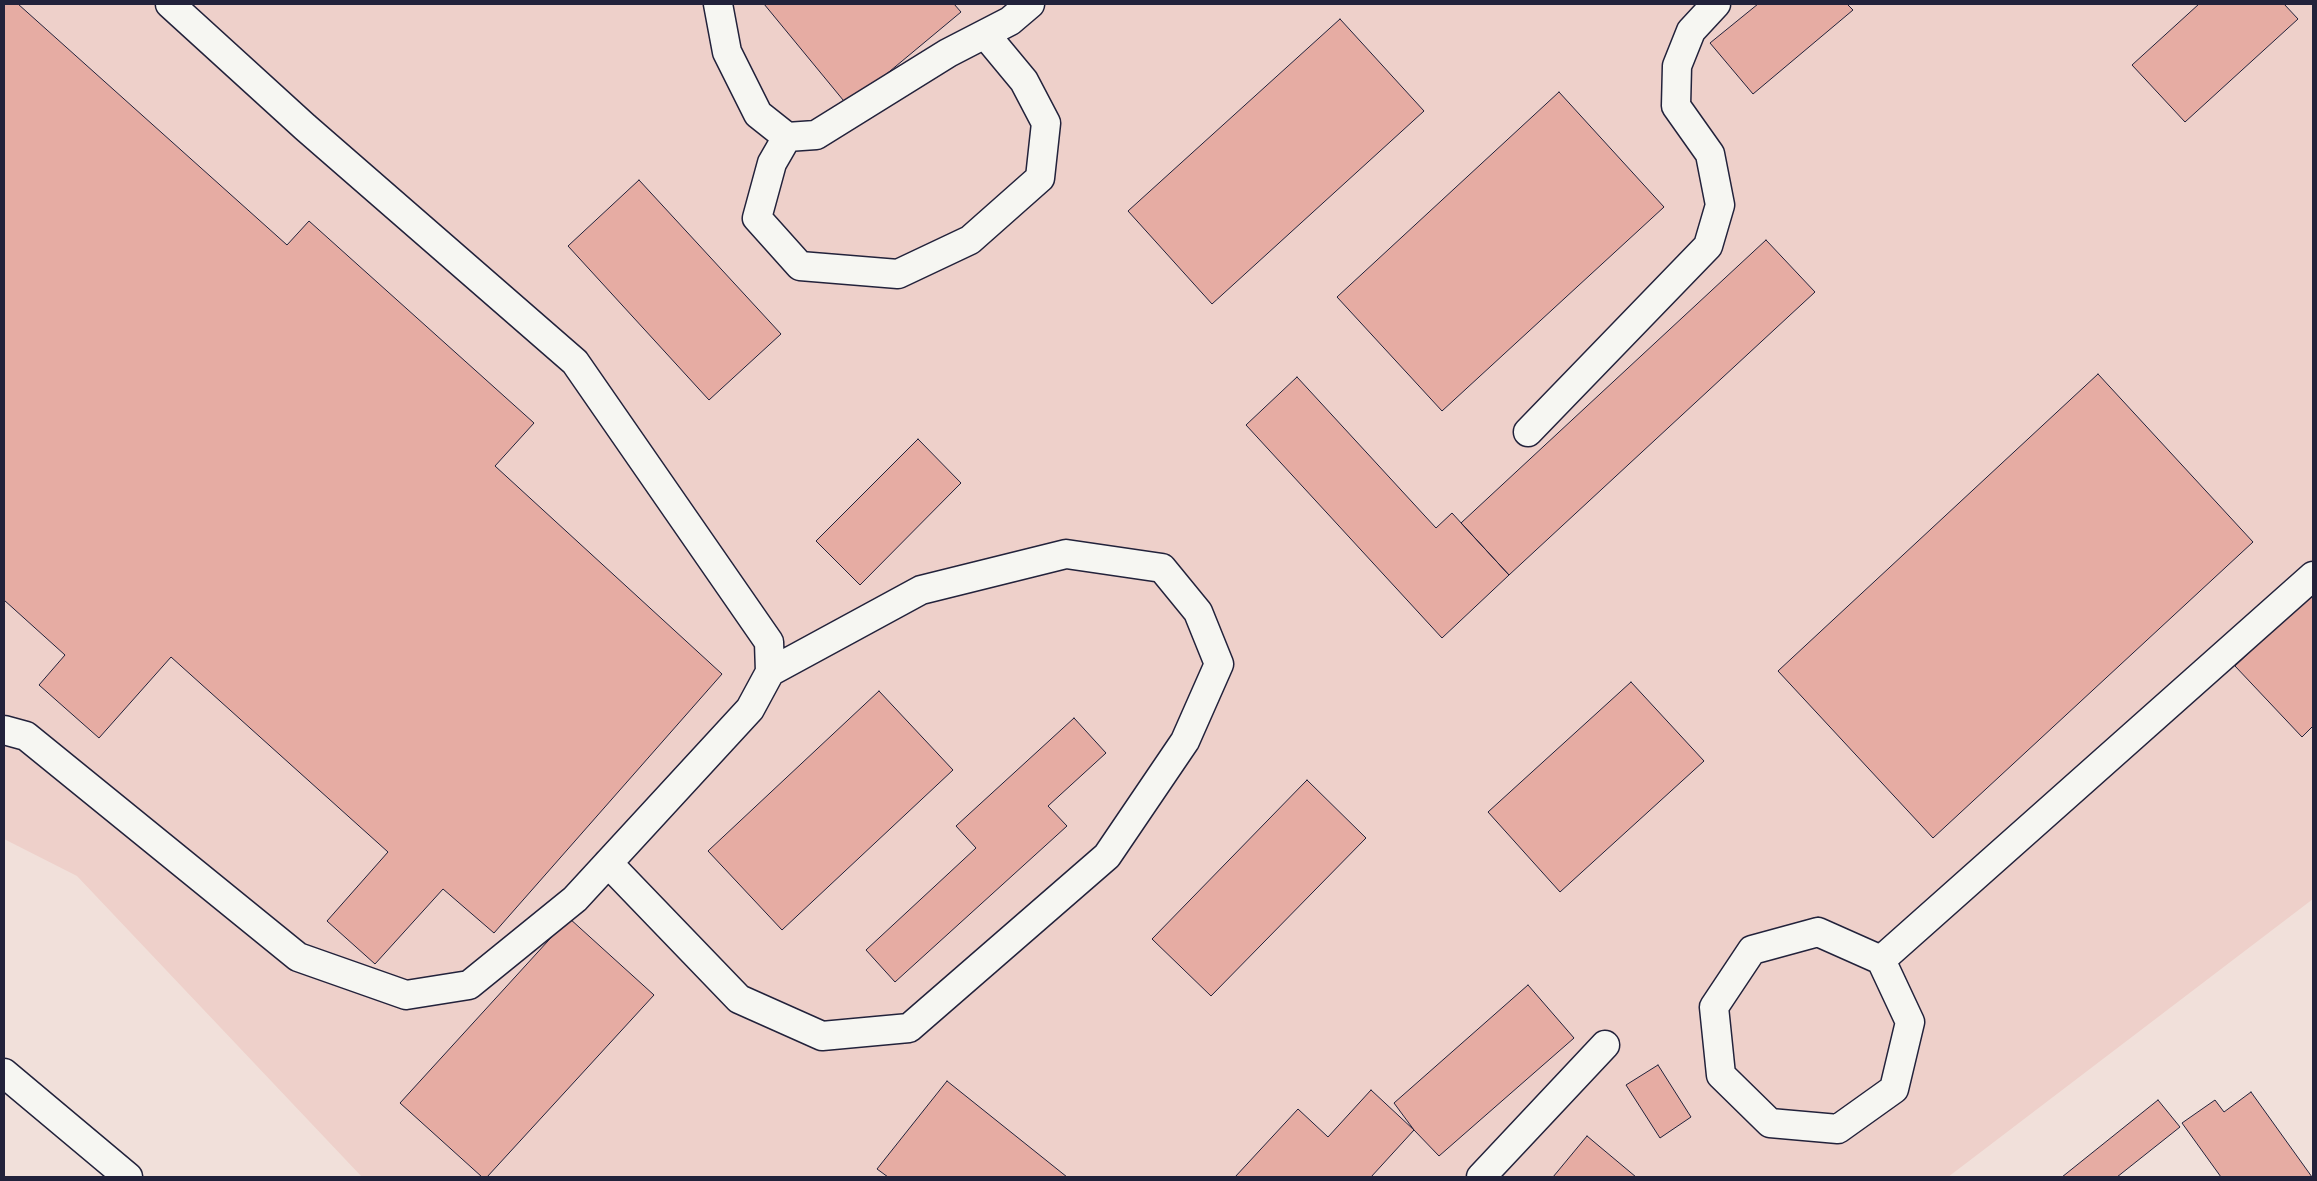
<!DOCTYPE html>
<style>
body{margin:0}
#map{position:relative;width:2317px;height:1181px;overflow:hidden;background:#f1e0da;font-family:"Playpen Sans",sans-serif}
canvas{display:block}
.frame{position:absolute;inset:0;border:5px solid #22223b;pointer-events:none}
</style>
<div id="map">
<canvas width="2317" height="1181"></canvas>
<div class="frame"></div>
</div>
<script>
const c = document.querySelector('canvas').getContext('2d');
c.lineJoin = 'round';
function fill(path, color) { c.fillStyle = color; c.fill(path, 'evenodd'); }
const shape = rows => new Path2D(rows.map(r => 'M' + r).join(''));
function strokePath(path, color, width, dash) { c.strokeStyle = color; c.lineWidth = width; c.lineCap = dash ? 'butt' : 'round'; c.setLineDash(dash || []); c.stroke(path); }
const built = shape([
 [4,4,2313,4,2313,899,1948,1177,362,1177,77,876,4,839]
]);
const building = shape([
 [4,4,18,4,287,245,309,221,534,423,495,466,722,674,494,933,443,889,375,964,327,921,388,852,171,657,99,738,39,685,65,655,4,600,4,4],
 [764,4,954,4,961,12,848,106,764,4],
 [1758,4,1847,4,1853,10,1753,94,1710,43,1758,4],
 [2199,4,2284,4,2298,19,2185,122,2132,65,2199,4],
 [1340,19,1424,111,1212,304,1128,211,1340,19],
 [1559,92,1664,207,1442,411,1337,297,1559,92],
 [639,180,781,334,709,400,568,246,639,180],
 [1766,240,1815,292,1509,575,1461,523,1766,240],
 [2098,374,2253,542,1933,838,1778,671,2098,374],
 [1297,377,1436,528,1452,513,1509,575,1442,638,1246,425,1297,377],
 [918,439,961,483,860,585,816,541,918,439],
 [2313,592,2313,726,2302,737,2235,666,2313,592],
 [1631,682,1704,761,1560,892,1488,812,1631,682],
 [879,691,953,770,782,930,708,851,879,691],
 [1074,718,1106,753,1048,806,1067,826,895,982,866,950,976,848,956,826,1074,718],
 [1307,780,1366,838,1211,996,1152,939,1307,780],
 [569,918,654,995,487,1177,482,1177,400,1103,569,918],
 [1528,985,1574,1038,1439,1156,1414,1130,1394,1103,1528,985],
 [1658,1065,1691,1117,1660,1138,1626,1085,1658,1065],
 [947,1081,1067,1177,888,1177,877,1169,947,1081],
 [1371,1090,1414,1130,1371,1177,1235,1177,1298,1109,1328,1137,1371,1090],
 [2251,1092,2312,1177,2221,1177,2182,1123,2215,1100,2224,1112,2251,1092],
 [2158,1100,2180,1127,2117,1177,2062,1177,2158,1100],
 [1587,1136,1636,1177,1553,1177,1587,1136]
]);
const minor = shape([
 [718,4,727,52,758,114,787,137,816,135,948,53,1010,21,1030,4],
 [787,137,772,163,757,218,800,266,898,274,970,240,1040,178,1046,123,1024,81,985,34],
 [1528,432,1708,246,1720,205,1710,154,1676,106,1677,66,1691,31,1716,4],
 [4,730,26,736,298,957,406,995,469,985,575,899,750,709,770,672,769,642,575,362,305,127,170,4],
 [608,863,739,999,822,1036,909,1028,1107,856,1185,741,1219,664,1198,612,1162,568,1066,554,921,590,770,672],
 [1818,932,1881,960,1910,1022,1894,1089,1838,1129,1770,1123,1721,1075,1714,1007,1752,950,1818,932],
 [1881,960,2313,576],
 [4,1073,128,1177],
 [1481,1177,1605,1045]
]);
fill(built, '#eed0ca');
fill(building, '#e6aca3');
strokePath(building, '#22223b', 1);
strokePath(minor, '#22223b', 31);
strokePath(minor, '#f6f6f2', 28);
</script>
